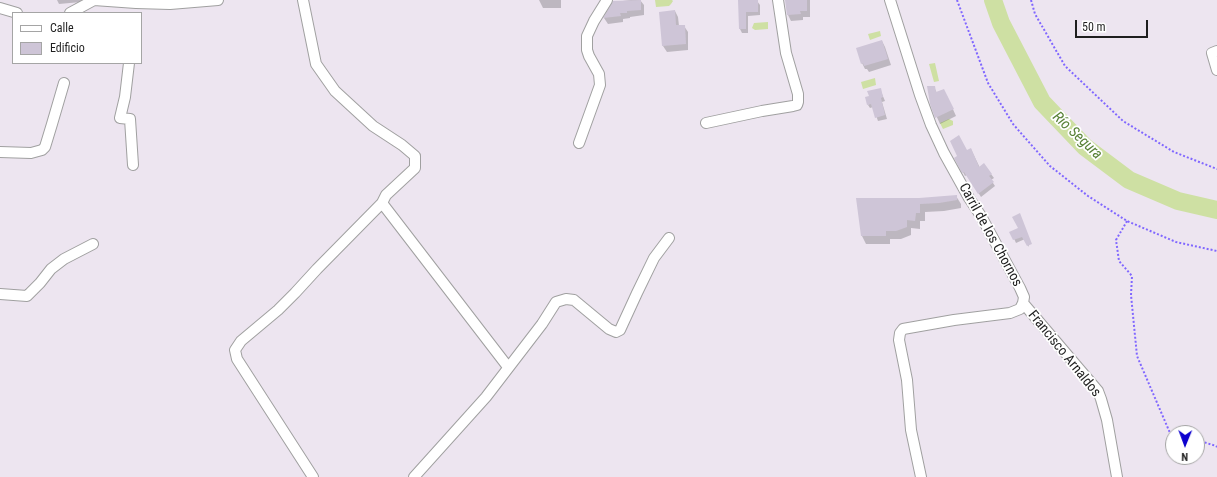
<!DOCTYPE html>
<meta charset="utf-8">
<style>
body{margin:0}
#map{position:relative;width:1217px;height:477px;overflow:hidden;background:#ede5f0;font-family:"Roboto Condensed",sans-serif}
canvas{display:block}
.legend{position:absolute;left:12px;top:12px;width:130px;height:52px;box-sizing:border-box;background:#fff;border:1px solid #a5a5a5;margin:0;padding:5px 7px;list-style:none;font-size:12px;color:#1f1f1f}
.legend li{display:flex;align-items:center;gap:8px;height:20px}
.legend b{width:20px;border:1px solid #a5a5a5}
.north{position:absolute;left:1165px;top:425px;width:40px;height:40px;box-sizing:border-box;background:#fff;border:1px solid #a5a5a5;border-radius:50%;rotate:181deg;font-size:11px;font-weight:700;line-height:16px;text-align:center;color:#1f1f1f}
.north::after{content:'';display:block;margin:auto;width:14px;height:18px;background:#0d00ce;clip-path:polygon(50% 0,100% 100%,50% 72%,0 100%)}
.scale{position:absolute;left:1075px;top:20px;width:73px;height:18px;box-sizing:border-box;border:2px solid #1f1f1f;border-top:0;padding-left:5px;font-size:12px;line-height:14px;white-space:nowrap;color:#1f1f1f;-webkit-text-stroke:3px #fff;paint-order:stroke}
</style>
<div id="map">
<canvas width="1217" height="477"></canvas>
<ul class="legend">
<li><b style="height:5px;background:#fff"></b>Calle</li>
<li><b style="height:11px;background:#cec5d7"></b>Edificio</li>
</ul>
<div class="north">N</div>
<div class="scale">50 m</div>
</div>
<script>
const c = document.querySelector('canvas').getContext('2d');
c.lineJoin = 'round';
function fill(path, color) { c.fillStyle = color; c.fill(path, 'evenodd'); }
const shape = rows => new Path2D(rows.map(r => 'M' + r).join(''));
function strokePath(path, color, width, dash) { c.strokeStyle = color; c.lineWidth = width; c.lineCap = dash ? 'butt' : 'round'; c.setLineDash(dash || []); c.stroke(path); }
function label(font, color, halo, rows, align = 'center') {
  c.font = font + ' "Roboto Condensed",sans-serif'; c.lineWidth = 3.5; c.setLineDash([]); c.textBaseline = 'middle'; c.strokeStyle = halo; c.fillStyle = color; for (const [text, x, y, turn = 0] of rows) {
    c.save(); c.translate(x, y); c.rotate((+turn || 0) * Math.PI / 180); c.textAlign = isNaN(turn) ? turn : align; if (halo) c.strokeText(text, 0, 0); c.fillText(text, 0, 0); c.restore();
  }
}
const water = shape([
 [655,0,672,0,673,1,671,4,669,6,656,7],
 [768,22,768,29,755,30,752,28,754,23],
 [880,31,881,36,870,40,868,34],
 [935,63,939,81,934,82,929,64],
 [875,78,876,85,863,89,861,82],
 [949,119,953,121,953,125,943,129,940,123]
]);
const shadow = shape([
 [57,0,81,0,81,2,59,4],
 [539,0,561,0,561,8,543,8],
 [631,0,640,0,644,5,644,15,630,17,630,18,623,19,623,22,608,24,604,18,614,2],
 [786,0,810,0,810,17,803,17,803,20,791,21,788,15],
 [739,1,757,1,760,5,760,15,748,16,748,33,742,33,740,29],
 [675,11,678,17,679,26,684,26,688,32,688,50,667,52,663,46],
 [882,41,885,47,891,65,869,72,867,69,865,69,862,63],
 [934,87,937,93,947,96,956,116,940,124,931,104],
 [880,89,885,101,882,102,887,119,878,121,873,107,870,108,868,105],
 [971,149,980,168,991,174,994,178,991,180,995,186,981,197,967,175,965,176,956,159],
 [956,196,961,204,961,208,944,211,925,212,925,221,920,221,920,229,911,228,911,235,901,239,890,239,890,244,866,244,862,236,857,199,919,199],
 [1011,232,1029,238,1029,247,1025,239,1016,243]
]);
const river = shape([
 [993,0,1001,23,1042,102,1085,147,1129,180,1178,201,1217,210]
]);
const building = shape([
 [641,0,641,10,627,11,627,13,620,13,621,16,603,18,613,1],
 [738,0,758,0,758,12,746,12,746,29,739,29],
 [785,0,807,0,807,11,800,11,801,14,787,15],
 [675,10,676,25,685,25,686,44,662,46,659,12],
 [882,40,888,59,864,66,863,63,861,64,856,48],
 [927,86,935,86,936,92,944,89,954,109,935,118,930,104],
 [881,88,883,97,881,98,885,115,875,118,871,104,867,105,865,97,869,96,867,91],
 [959,135,967,150,971,148,979,167,984,163,992,174,989,176,994,182,978,194,964,172,962,173,954,158,957,156,950,141],
 [957,195,957,200,939,203,920,204,920,213,916,213,915,221,907,220,907,227,896,231,886,231,886,236,861,236,856,198,919,198],
 [1020,213,1032,244,1027,246,1022,237,1013,240,1009,232,1018,228,1012,217]
]);
const path = shape([
 [957,0,988,83,1013,124,1050,166,1088,196,1127,221,1176,242,1217,251],
 [1031,0,1035,14,1065,66,1123,121,1174,152,1217,169],
 [1127,221,1116,240,1119,261,1132,276,1131,295,1137,356,1170,433,1173,434],
 [1197,440,1216,446,1217,447]
]);
const minor = shape([
 [303,0,316,64,335,91,373,126,402,145,415,156,415,168,386,195,382,203,508,367],
 [890,0,920,95,931,125,944,153,969,198,981,216,1020,288,1024,297,1023,303,1020,309,1010,313,954,320,903,329,900,333,899,340,907,380,911,430,921,477],
 [0,8,17,13],
 [70,13,94,0,136,3,170,4,218,0],
 [1217,51,1212,53,1217,70],
 [129,63,125,97,120,118,130,119,133,165],
 [706,123,762,111,793,106,797,105,798,102,798,94,786,53,778,0],
 [579,143,600,85,599,74,589,56,587,50,587,36,594,21,607,0],
 [0,152,31,153,42,150,45,147,52,124,64,83],
 [0,294,27,296,40,283,51,269,64,259,93,244],
 [1023,303,1098,391,1101,399,1107,420,1117,477],
 [313,477,237,359,235,350,241,341,278,310,295,293,317,269,382,203],
 [414,477,486,397,542,324,556,302,566,299,574,300,609,329,616,332,620,330,637,293,654,258,669,238]
]);
const streetNames = [
 ["Carril de los Chornos",990,235,61],
 ["Francisco Arnaldos",1064,354,51]
];
const waterNames = [
 ["Río Segura",1077,136,43]
];
fill(water, '#cee0a3');
fill(shadow, '#0003');
strokePath(river, '#cee0a3', 18);
fill(building, '#cec5d7');
strokePath(minor, '#a0a0a0', 12);
strokePath(path, '#8067ff', 2, [2, 2]);
strokePath(minor, '#fff', 10);
label('14px', '#1f1f1f', '#fff', streetNames);
label('italic 15px', '#588237', '#fff', waterNames);
</script>
